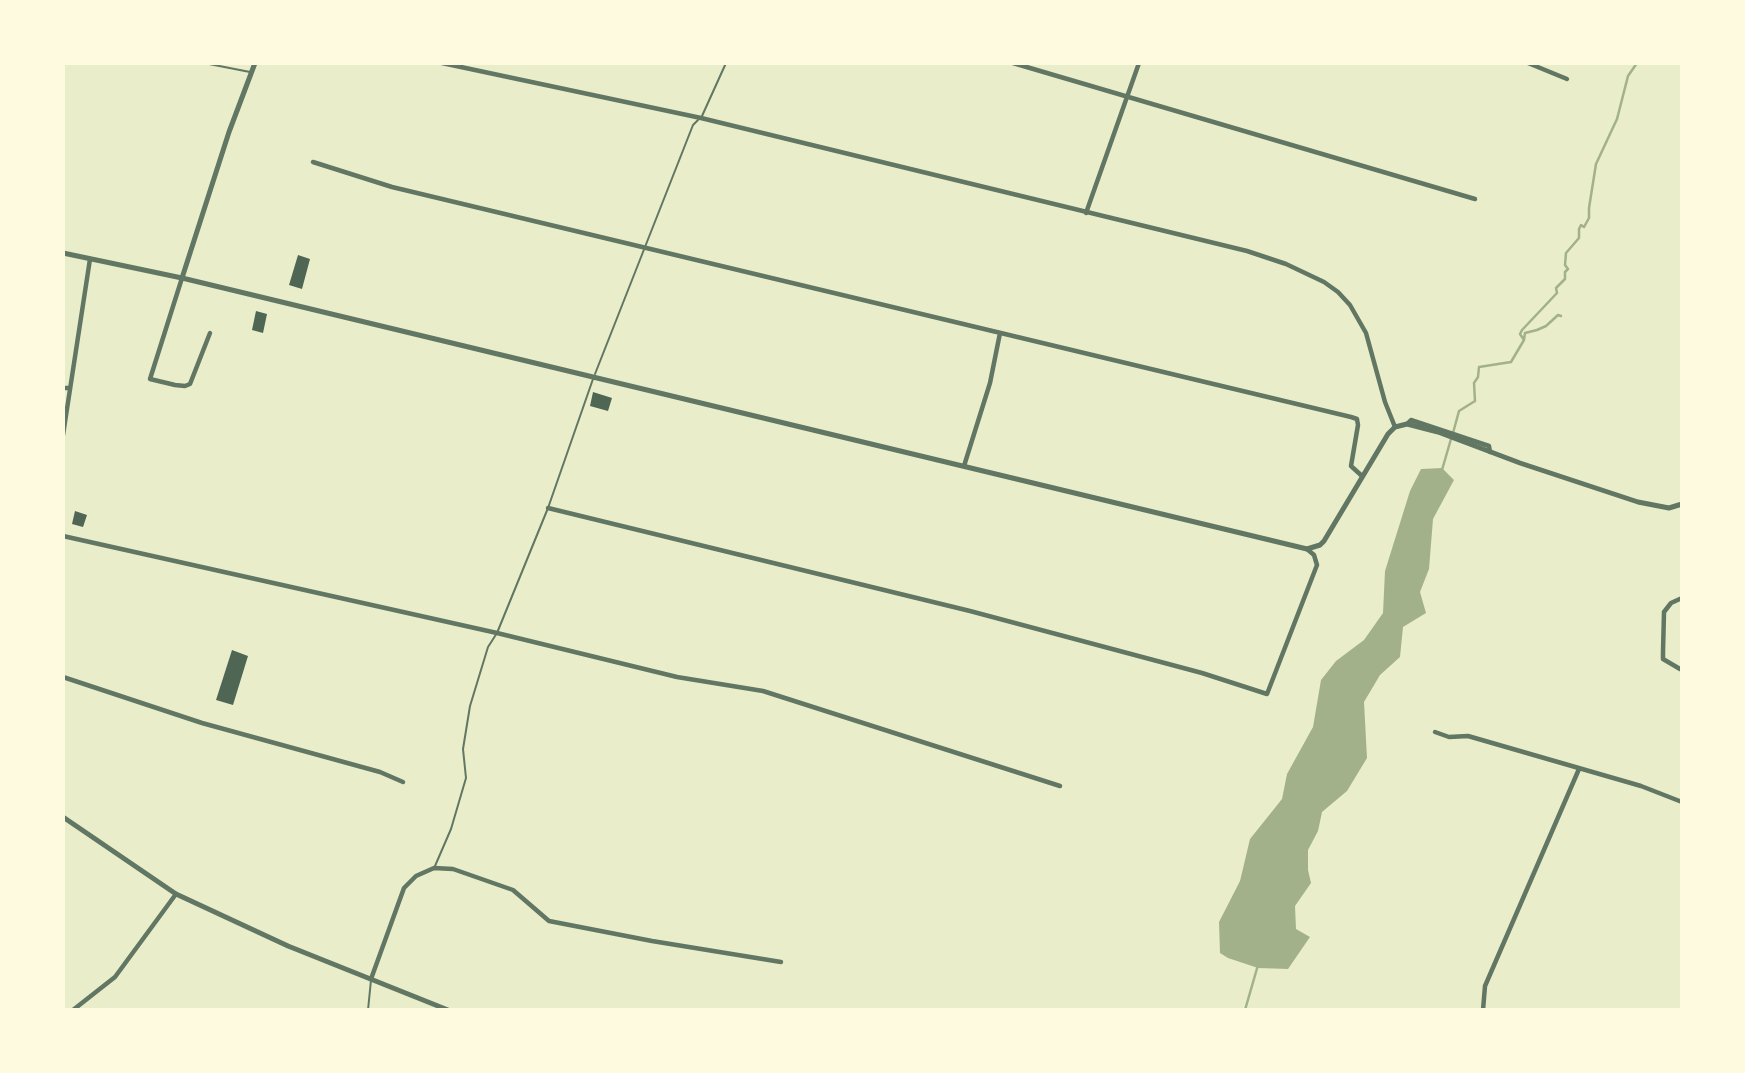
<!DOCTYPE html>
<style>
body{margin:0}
#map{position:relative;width:1745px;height:1073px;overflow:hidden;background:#e9edc9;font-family:Roboto,sans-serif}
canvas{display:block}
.frame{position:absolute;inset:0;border:65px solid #fefae0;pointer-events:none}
</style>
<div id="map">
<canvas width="1745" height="1073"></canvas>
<div class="frame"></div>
</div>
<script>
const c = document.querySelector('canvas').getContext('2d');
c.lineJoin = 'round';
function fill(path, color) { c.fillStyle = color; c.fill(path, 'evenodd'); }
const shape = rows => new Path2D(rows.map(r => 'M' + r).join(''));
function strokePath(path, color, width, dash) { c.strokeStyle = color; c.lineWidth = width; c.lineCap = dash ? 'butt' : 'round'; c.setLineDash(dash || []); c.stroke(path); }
const water = shape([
 [1442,468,1454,480,1433,519,1429,569,1420,592,1426,613,1403,627,1400,657,1380,675,1364,702,1367,758,1347,791,1322,812,1318,831,1308,850,1308,870,1311,883,1295,906,1296,929,1310,937,1288,969,1258,968,1228,958,1220,953,1219,922,1240,881,1250,839,1282,799,1287,774,1313,727,1321,680,1336,661,1364,640,1383,613,1385,571,1410,491,1421,469]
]);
const stream = shape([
 [1524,340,1525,333,1537,330,1546,326,1558,315,1561,316],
 [1453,433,1459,411,1475,401,1474,383,1478,377,1479,367,1511,362,1524,340,1520,334,1522,330,1557,293,1556,288,1565,279,1565,272,1568,269,1565,265,1566,253,1579,238,1579,229,1581,225,1584,227,1589,218,1589,208,1596,164,1617,119,1628,76,1637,63],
 [1442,470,1451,439],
 [1245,1010,1258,965]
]);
const building = shape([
 [298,255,310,259,302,289,289,285],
 [256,311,267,314,263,333,252,330],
 [593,392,612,398,608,411,590,406],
 [75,511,87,515,83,527,72,524],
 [232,650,248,656,233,705,216,700]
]);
const service = shape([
 [204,63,250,72],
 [702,116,726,63],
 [595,374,693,125,698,120],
 [435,866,451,829,466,778,463,749,470,706,488,647,497,633,548,508,593,379],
 [368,1010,371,980]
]);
const minor = shape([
 [442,63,701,118,1247,251,1286,264,1324,282,1338,292,1350,305,1366,333,1385,402,1395,427],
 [1013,63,1475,199],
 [1528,63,1567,79],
 [313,162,392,187,1351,417,1357,419,1358,425,1351,466,1362,476],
 [1086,213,1139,63],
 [182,278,150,379,175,385,185,386,190,384,210,333],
 [63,388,70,388],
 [1407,424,1411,420,1489,446,1490,452],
 [63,435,90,259],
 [964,466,990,383,1000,333],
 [548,508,970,611,1202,673,1267,694,1317,565,1314,555,1307,549],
 [63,536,497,633,677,677,763,691,1060,786],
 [1680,669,1663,659,1663,652,1664,612,1671,603,1682,598],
 [63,677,202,723,380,772,403,782],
 [1435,732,1449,737,1468,736,1641,786,1682,802],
 [371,979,404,888,416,876,434,868,453,869,513,890,549,921,652,941,781,962],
 [73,1010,115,977,176,894],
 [1483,1010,1485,986,1579,769]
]);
const tertiary = shape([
 [63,253,182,278,1307,549,1320,545,1324,541,1388,434,1395,427,1407,424,1438,432,1520,463,1638,502,1669,508,1682,504],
 [182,278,229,132,255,63],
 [63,817,176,894,288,946,448,1010]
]);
fill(water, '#a3b18a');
strokePath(stream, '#a3b18a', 2.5);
fill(building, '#4f6655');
strokePath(service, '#617663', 2);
strokePath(minor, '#617663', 4.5);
strokePath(tertiary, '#617663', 5);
</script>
